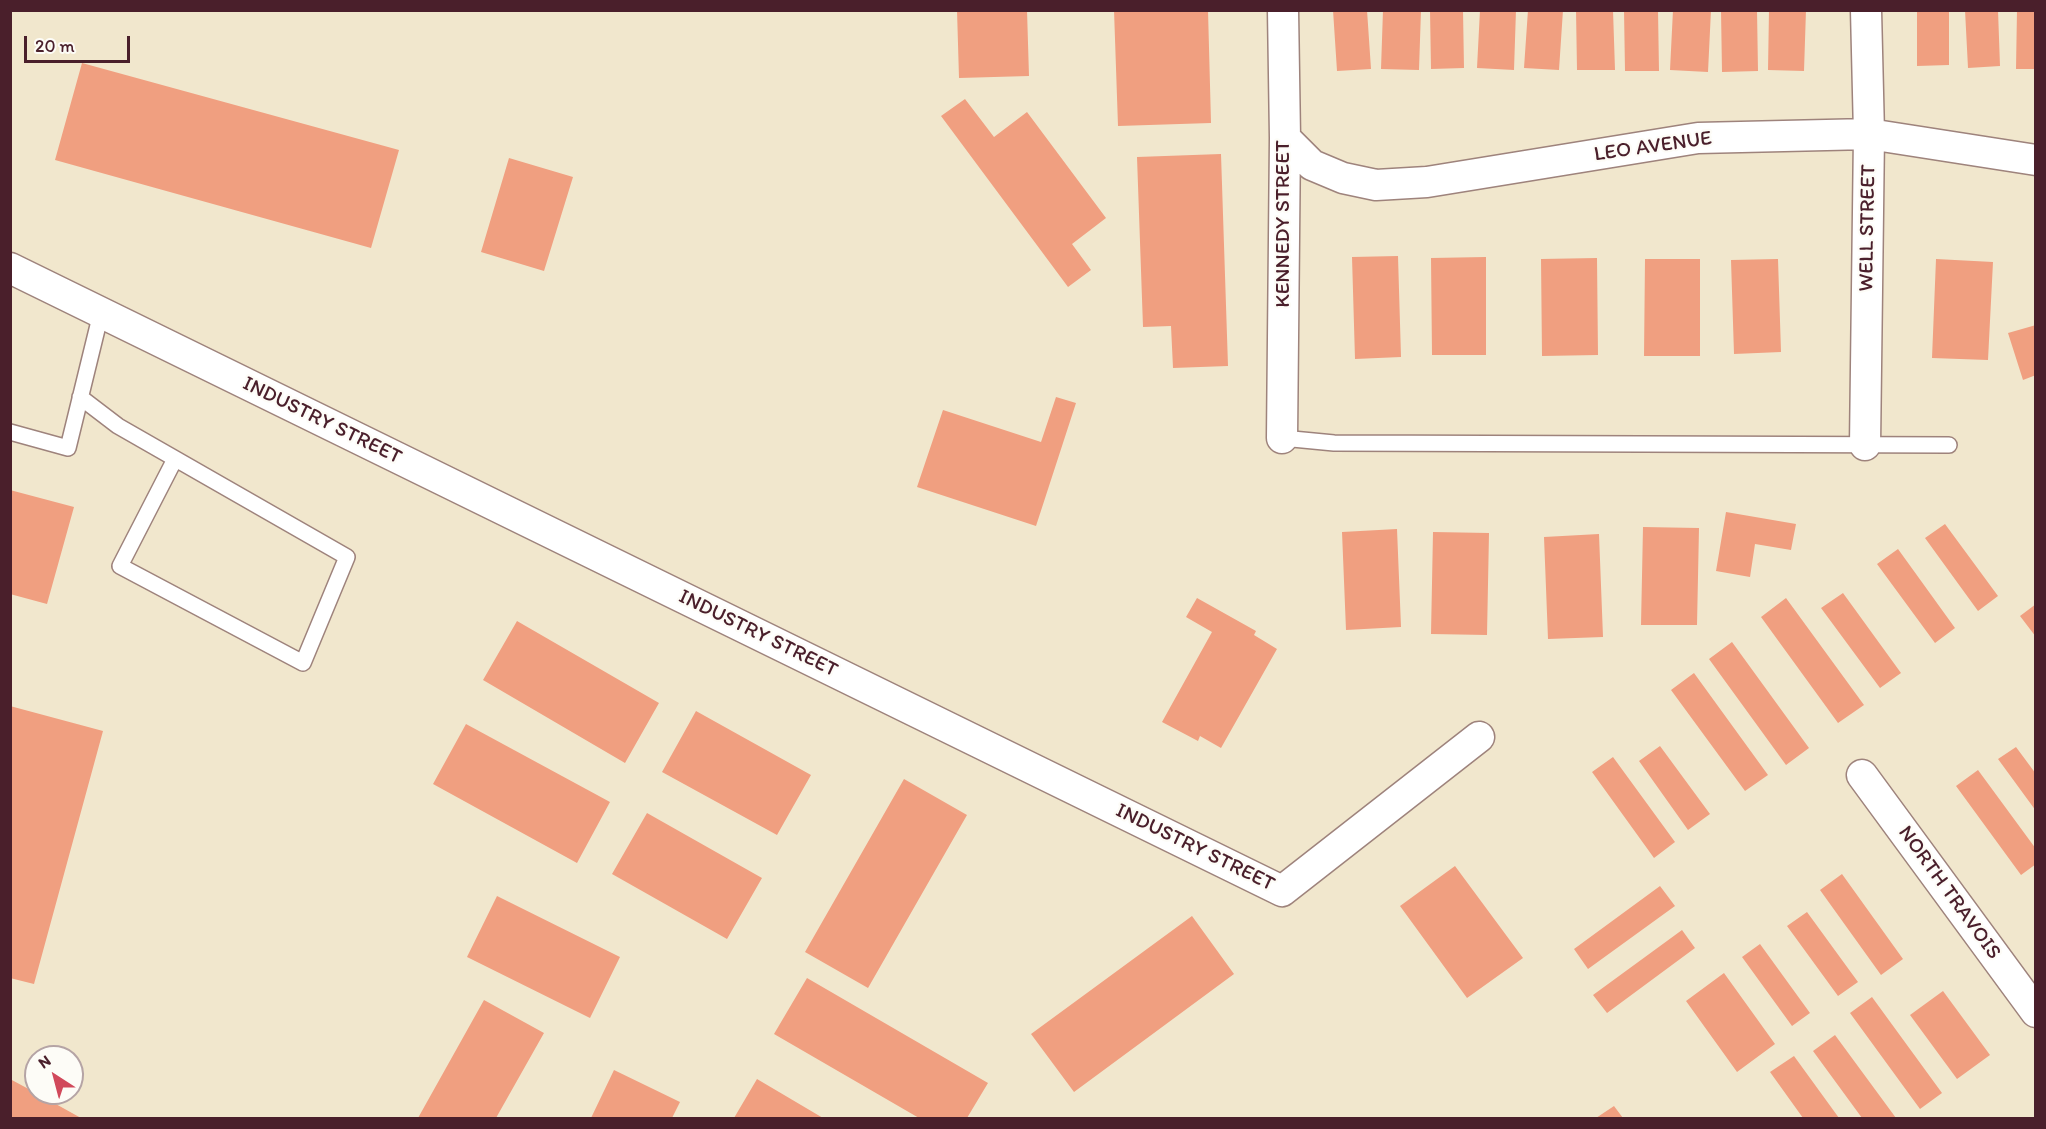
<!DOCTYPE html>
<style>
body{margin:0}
#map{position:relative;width:2046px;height:1129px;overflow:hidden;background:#f1e7cd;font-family:Itim,sans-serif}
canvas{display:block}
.frame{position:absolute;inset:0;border:12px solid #4a1f2b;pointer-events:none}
.north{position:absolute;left:24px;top:1045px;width:60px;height:60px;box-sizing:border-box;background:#fdfcf7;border:2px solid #b5a4a5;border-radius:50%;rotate:324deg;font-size:16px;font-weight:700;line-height:24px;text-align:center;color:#4a1f2b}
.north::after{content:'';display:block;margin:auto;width:21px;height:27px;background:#d1495b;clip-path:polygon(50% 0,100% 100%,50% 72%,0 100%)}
.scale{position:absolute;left:24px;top:36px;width:106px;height:27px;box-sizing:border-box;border:3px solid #4a1f2b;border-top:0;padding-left:8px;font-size:18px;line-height:21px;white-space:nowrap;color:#4a1f2b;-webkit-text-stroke:4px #fdfcf7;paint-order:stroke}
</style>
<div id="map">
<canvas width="2046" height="1129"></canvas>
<div class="frame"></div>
<div class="north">N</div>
<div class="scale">20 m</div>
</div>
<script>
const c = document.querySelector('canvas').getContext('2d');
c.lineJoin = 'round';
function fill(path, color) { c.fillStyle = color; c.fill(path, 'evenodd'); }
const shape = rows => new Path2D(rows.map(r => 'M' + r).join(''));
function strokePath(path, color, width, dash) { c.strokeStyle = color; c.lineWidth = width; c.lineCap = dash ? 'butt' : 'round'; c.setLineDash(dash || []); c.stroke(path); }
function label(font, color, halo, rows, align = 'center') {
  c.font = font + ' Itim,sans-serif'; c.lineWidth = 4.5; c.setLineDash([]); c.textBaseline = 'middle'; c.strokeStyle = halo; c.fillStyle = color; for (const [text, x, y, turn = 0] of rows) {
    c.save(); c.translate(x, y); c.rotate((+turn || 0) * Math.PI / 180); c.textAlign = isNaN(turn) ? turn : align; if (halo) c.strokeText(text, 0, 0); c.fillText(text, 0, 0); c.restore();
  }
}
const building = shape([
 [957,10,1027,10,1029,76,959,78],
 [1114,10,1208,10,1211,123,1118,126],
 [1333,10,1367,10,1371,69,1337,71],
 [1383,10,1421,10,1419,70,1381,69],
 [1430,10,1463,10,1464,68,1431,69],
 [1480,10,1516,10,1514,70,1477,68],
 [1528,10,1563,10,1559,70,1524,68],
 [1576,10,1613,10,1615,70,1577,70],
 [1624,10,1658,10,1659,71,1625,71],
 [1673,10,1711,10,1708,72,1670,70],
 [1721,10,1757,10,1758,71,1722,72],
 [1769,10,1806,10,1804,71,1768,70],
 [1917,10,1949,10,1949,65,1917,66],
 [1965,10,1998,10,2000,66,1968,68],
 [2017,10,2036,10,2036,69,2016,69],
 [82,63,399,150,371,248,55,160],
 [965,99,994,137,1027,112,1106,218,1072,244,1091,270,1068,287,941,116],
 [1221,154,1228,366,1173,368,1171,326,1143,327,1137,157],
 [509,158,573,177,544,271,481,252],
 [1398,256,1401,357,1355,359,1352,257],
 [1486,257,1486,355,1432,355,1431,258],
 [1597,258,1598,355,1542,356,1541,259],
 [1645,259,1700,259,1700,356,1644,356],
 [1778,259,1781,352,1734,354,1731,260],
 [1936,259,1993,262,1988,360,1932,358],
 [2036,325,2036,375,2023,380,2008,333],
 [1056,397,1076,403,1036,526,917,487,943,410,1041,442],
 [10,490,74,507,47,604,10,594],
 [1726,512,1796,524,1791,550,1755,544,1750,577,1716,571],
 [1945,524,1998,596,1978,611,1925,538],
 [1643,527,1699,528,1697,625,1641,625],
 [1397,529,1401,627,1346,630,1342,532],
 [1433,532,1489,533,1487,635,1431,634],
 [1599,534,1603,637,1548,639,1544,537],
 [1898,549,1955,628,1935,643,1877,564],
 [1843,593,1901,673,1880,688,1821,608],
 [1197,598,1256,631,1254,635,1277,649,1221,748,1200,736,1198,741,1162,722,1212,632,1186,617],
 [1786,598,1864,705,1838,723,1761,617],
 [2036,604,2036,637,2020,616],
 [517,621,659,703,625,763,483,680],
 [1732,642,1809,748,1786,765,1709,659],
 [1694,673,1768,775,1745,791,1671,690],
 [10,706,103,731,34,984,10,978],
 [696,711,811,775,777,835,662,772],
 [466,724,610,802,577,863,433,784],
 [1660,746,1710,814,1688,830,1639,761],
 [2016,747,2036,774,2036,811,1998,759],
 [1613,757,1675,842,1654,858,1592,772],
 [1978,770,2036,849,2036,864,2021,875,1956,786],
 [904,779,967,815,868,988,805,952],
 [647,813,762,878,727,939,612,874],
 [1455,866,1523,958,1467,998,1400,906],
 [1842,874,1903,959,1881,975,1820,890],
 [1660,886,1675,906,1588,969,1574,949],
 [497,896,620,957,590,1018,467,957],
 [1807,912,1858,982,1838,996,1787,926],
 [1192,916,1234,974,1074,1092,1031,1034],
 [1682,930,1695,948,1607,1013,1593,995],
 [1760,944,1810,1013,1792,1026,1742,957],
 [1724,973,1775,1044,1737,1072,1686,1001],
 [807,978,988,1083,967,1118,919,1118,774,1034],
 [1943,991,1990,1055,1957,1079,1910,1015],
 [1872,997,1942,1093,1920,1109,1850,1013],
 [484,1000,544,1033,496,1118,418,1118],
 [1835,1035,1896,1118,1862,1118,1813,1051],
 [1794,1056,1839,1118,1803,1118,1770,1072],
 [614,1070,680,1102,672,1118,591,1118],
 [10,1079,36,1093,81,1118,10,1118],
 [757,1079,823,1118,734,1118],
 [1614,1106,1623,1118,1596,1118]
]);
const service = shape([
 [80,397,118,426,347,557,303,663,120,566,175,459],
 [10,432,68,448,101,313],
 [1282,438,1334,443,1949,445]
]);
const minor = shape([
 [1285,138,1312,165,1343,178,1376,185,1427,182,1698,138,1869,134,2036,160],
 [10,268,1282,891,1479,737],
 [1282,438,1285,138,1283,10],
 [1865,445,1869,134,1866,10],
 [1862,775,2036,1012]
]);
const streetNames = [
 ["LEO AVENUE",1653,147,-8],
 ["KENNEDY STREET",1284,224,-90],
 ["WELL STREET",1868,228,-89],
 ["INDUSTRY STREET",322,421,26],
 ["INDUSTRY STREET",758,634,26],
 ["INDUSTRY STREET",1195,848,26],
 ["NORTH TRAVOIS",1949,893,54]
];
fill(building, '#f09f80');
strokePath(service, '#9e837c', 18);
strokePath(minor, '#9e837c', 33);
strokePath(service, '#fff', 15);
strokePath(minor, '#fff', 30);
label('21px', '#4a1f2b', '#fdfcf7', streetNames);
</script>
